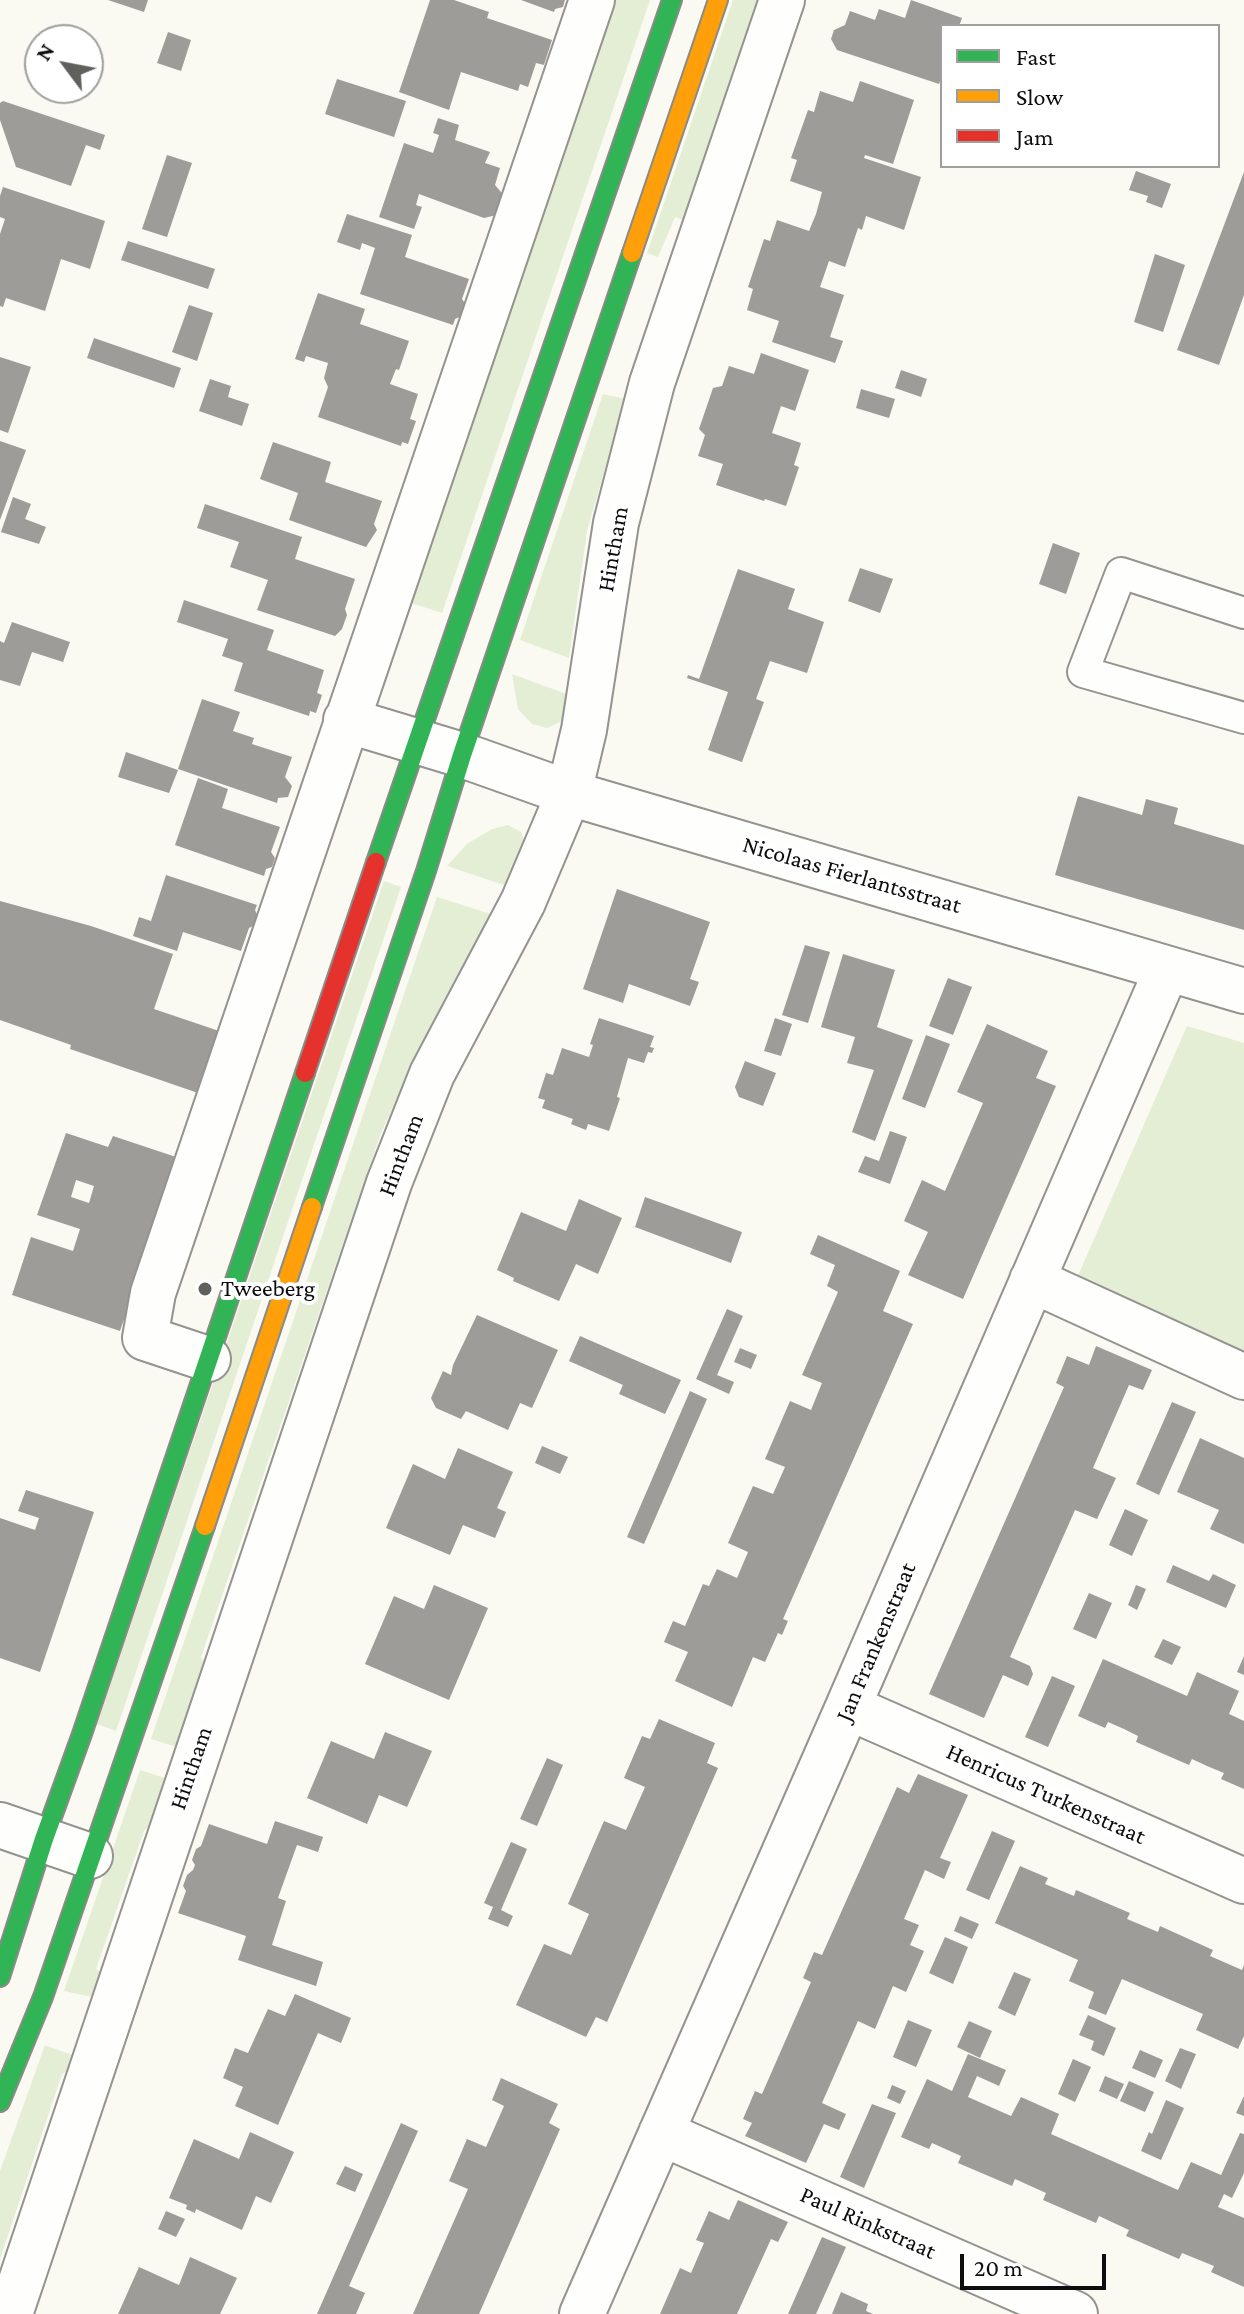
<!DOCTYPE html>
<style>
body{margin:0}
#map{position:relative;width:1244px;height:2314px;overflow:hidden;background:#faf9f2;font-family:"Crimson Pro",serif}
canvas{display:block}
.legend{position:absolute;left:940px;top:24px;width:280px;height:144px;box-sizing:border-box;background:#fff;border:2px solid #9e9e9e;margin:0;padding:10px 14px;list-style:none;font-size:24px;color:#0d0d0d}
.legend li{display:flex;align-items:center;gap:16px;height:40px}
.legend b{width:40px;border:2px solid #9e9e9e}
.north{position:absolute;left:24px;top:24px;width:80px;height:80px;box-sizing:border-box;background:#fff;border:2px solid #9e9e9e;border-radius:50%;rotate:302deg;font-size:22px;font-weight:700;line-height:32px;text-align:center;color:#0d0d0d}
.north::after{content:'';display:block;margin:auto;width:28px;height:36px;background:#60605d;clip-path:polygon(50% 0,100% 100%,50% 72%,0 100%)}
.scale{position:absolute;left:960px;top:2254px;width:146px;height:36px;box-sizing:border-box;border:4px solid #0d0d0d;border-top:0;padding-left:10px;font-size:24px;line-height:28px;white-space:nowrap;color:#0d0d0d;-webkit-text-stroke:6px #fff;paint-order:stroke}
</style>
<div id="map">
<canvas width="1244" height="2314"></canvas>
<ul class="legend">
<li><b style="height:10px;background:#30b455"></b>Fast</li>
<li><b style="height:10px;background:#ff9f0a"></b>Slow</li>
<li><b style="height:10px;background:#e5322d"></b>Jam</li>
</ul>
<div class="north">N</div>
<div class="scale">20 m</div>
</div>
<script>
const c = document.querySelector('canvas').getContext('2d');
c.lineJoin = 'round';
function fill(path, color) { c.fillStyle = color; c.fill(path, 'evenodd'); }
const shape = rows => new Path2D(rows.map(r => 'M' + r).join(''));
function strokePath(path, color, width, dash) { c.strokeStyle = color; c.lineWidth = width; c.lineCap = dash ? 'butt' : 'round'; c.setLineDash(dash || []); c.stroke(path); }
function label(font, color, halo, rows, align = 'center') {
  c.font = font + ' "Crimson Pro",serif'; c.lineWidth = 8; c.setLineDash([]); c.textBaseline = 'middle'; c.strokeStyle = halo; c.fillStyle = color; for (const [text, x, y, turn = 0] of rows) {
    c.save(); c.translate(x, y); c.rotate((+turn || 0) * Math.PI / 180); c.textAlign = isNaN(turn) ? turn : align; if (halo) c.strokeText(text, 0, 0); c.fillText(text, 0, 0); c.restore();
  }
}
const green = shape([
 [616,0,650,0,442,613,408,602],
 [733,0,759,0,688,221,675,217,658,257,647,253],
 [603,394,625,399,587,531,569,658,520,640],
 [512,674,572,696,570,712,560,722,547,728,532,724,518,709],
 [508,825,521,832,526,845,510,887,447,866,467,844,492,829],
 [384,881,401,887,116,1731,97,1724],
 [437,897,497,916,417,1055,381,1133,201,1657,208,1668,180,1748,151,1739],
 [1187,1026,1244,1043,1244,1371,1070,1294],
 [140,1770,171,1780,158,1816,144,1831,96,1969,103,1974,103,1986,92,1997,64,1991],
 [45,2045,77,2057,74,2068,62,2074,0,2259,0,2171]
]);
const building = shape([
 [108,0,148,0,144,12],
 [430,0,454,0,489,12,487,18,552,40,544,65,536,63,528,87,520,84,518,91,461,72,449,110,399,92],
 [521,0,565,0,563,7,555,9,554,12],
 [911,0,962,18,959,26,942,26,942,76,939,84,837,50,831,39,834,30,845,25,850,11,875,20,879,9,905,18],
 [168,32,191,40,181,71,157,63],
 [337,79,406,101,394,137,325,114],
 [860,81,914,100,893,164,865,155,864,158,921,177,904,230,866,216,862,230,858,228,845,267,829,261,820,287,844,295,830,337,843,341,835,363,772,342,779,321,747,310,753,289,748,287,764,239,770,241,777,220,809,231,816,214,822,192,790,181,797,160,791,158,808,110,814,112,820,91,853,102],
 [3,101,105,135,100,150,86,145,71,186,16,167,0,120,0,103],
 [438,118,459,125,455,140,490,152,485,163,500,168,495,185,506,198,501,214,484,218,419,194,416,205,422,207,414,229,379,217,404,143,433,153,439,135,433,133],
 [167,155,192,163,167,237,142,229],
 [1136,171,1171,184,1162,208,1146,202,1148,196,1129,190],
 [1244,172,1244,295,1219,365,1177,350],
 [3,187,105,221,90,269,61,259,45,311,6,298,3,307,0,306,0,234,5,219,0,217,0,196],
 [347,214,412,235,405,257,469,279,462,299,466,305,462,316,455,319,453,325,360,294,375,248,362,243,360,250,337,242],
 [128,241,215,269,208,289,121,260],
 [1155,254,1185,265,1163,332,1134,322],
 [318,293,365,309,360,324,409,341,399,370,396,369,390,384,418,394,410,419,416,421,408,444,402,442,401,446,318,417,328,387,324,378,328,363,306,356,304,362,295,359],
 [189,305,213,313,197,361,172,352],
 [94,338,181,368,174,388,87,358],
 [761,353,809,370,795,411,781,406,772,433,801,443,794,465,799,467,786,506,765,499,764,501,716,485,723,464,698,456,705,435,699,429,713,388,722,386,729,366,754,374],
 [0,357,31,367,8,433,0,430],
 [901,370,927,379,921,397,895,388],
 [210,379,231,386,228,397,249,404,242,426,199,411],
 [861,389,895,399,889,418,856,408],
 [0,441,26,450,0,520],
 [273,442,331,462,325,482,382,501,374,524,377,530,366,547,289,520,298,493,260,479],
 [13,497,31,504,25,519,46,527,39,544,1,532],
 [205,504,302,537,295,559,355,579,345,609,347,615,342,629,335,636,257,610,268,580,230,567,239,542,197,528],
 [1053,543,1080,553,1066,594,1039,584],
 [860,568,893,579,880,613,848,601],
 [738,569,795,589,788,609,824,622,807,673,770,661,756,699,764,702,742,762,708,750,728,692,687,678,688,675,699,679],
 [184,600,274,630,267,650,324,670,317,693,322,695,316,713,310,711,309,716,234,691,243,663,222,656,228,639,177,622],
 [12,622,70,642,63,662,32,652,20,686,0,680,0,641,4,643],
 [202,699,240,712,233,731,254,738,252,744,292,757,285,777,292,786,288,797,278,798,277,803,178,769],
 [126,752,178,770,169,793,118,777],
 [198,778,228,789,222,808,280,827,271,852,275,858,272,867,266,869,264,876,175,845],
 [1078,796,1142,815,1146,799,1178,808,1174,824,1244,845,1244,930,1055,875],
 [166,875,257,905,255,910,258,917,255,925,249,928,241,951,183,932,177,951,133,936,139,917,151,921],
 [617,889,710,922,690,979,699,982,690,1006,629,984,623,1003,583,989],
 [0,901,91,926,173,954,154,1009,222,1032,201,1094,70,1049,71,1045,0,1020],
 [805,945,830,952,808,1023,782,1015],
 [843,954,895,970,877,1027,913,1040,875,1141,852,1132,874,1070,847,1063,855,1037,821,1027],
 [948,978,972,987,953,1035,929,1026],
 [599,1018,654,1036,650,1047,654,1048,652,1053,648,1052,644,1063,628,1058,617,1097,620,1098,609,1131,588,1124,586,1130,571,1124,573,1119,542,1108,545,1100,538,1098,546,1073,553,1075,562,1048,589,1057,593,1045,590,1044],
 [775,1018,792,1024,781,1056,764,1051],
 [987,1024,1048,1051,1036,1078,1056,1086,963,1299,908,1275,928,1232,904,1221,922,1180,945,1191,983,1103,957,1092],
 [926,1035,950,1044,925,1108,902,1099],
 [745,1061,776,1073,763,1106,739,1097,735,1087],
 [890,1131,907,1137,890,1184,858,1172,865,1156,879,1161],
 [66,1133,108,1147,113,1136,179,1158,120,1331,12,1295,31,1237,73,1251,80,1229,37,1215],
 [76,1180,94,1186,89,1203,71,1197],
 [645,1197,742,1232,731,1263,635,1227],
 [579,1199,622,1218,598,1274,576,1264,559,1301,513,1281,514,1278,497,1270,521,1212,566,1231],
 [818,1235,900,1271,883,1311,913,1324,783,1619,788,1621,782,1635,778,1633,765,1662,753,1657,732,1707,675,1681,688,1652,664,1642,673,1621,685,1626,703,1584,709,1586,717,1569,737,1578,748,1552,728,1543,753,1486,773,1494,785,1467,765,1459,790,1401,811,1410,822,1383,802,1375,838,1292,827,1286,835,1265,810,1254],
 [727,1309,743,1316,717,1375,734,1382,729,1394,696,1379],
 [477,1315,558,1350,532,1408,520,1403,508,1430,466,1411,461,1419,436,1408,431,1398,443,1371,451,1375,453,1365],
 [580,1336,681,1380,665,1414,619,1394,623,1385,569,1361],
 [1096,1346,1152,1370,1143,1390,1129,1385,1093,1468,1116,1478,1097,1519,1075,1510,1010,1657,1030,1666,1033,1674,1028,1686,1003,1675,984,1718,929,1694,1064,1387,1056,1383,1067,1356,1089,1365],
 [740,1348,757,1355,751,1369,734,1362],
 [690,1391,707,1399,644,1544,627,1537],
 [1172,1402,1196,1412,1159,1495,1136,1484],
 [1200,1438,1244,1458,1244,1544,1210,1529,1219,1510,1177,1492],
 [542,1446,568,1457,560,1474,535,1463],
 [458,1448,513,1472,497,1508,506,1512,495,1538,463,1525,450,1555,386,1528,413,1464,445,1479],
 [26,1490,94,1512,40,1672,0,1658,0,1518,35,1530,39,1518,18,1511],
 [1125,1509,1148,1520,1132,1556,1109,1545],
 [1173,1565,1209,1581,1213,1574,1236,1585,1226,1608,1166,1582],
 [434,1585,488,1608,449,1700,365,1664,394,1596,424,1609],
 [1136,1585,1146,1589,1137,1610,1128,1605],
 [1089,1593,1112,1603,1096,1639,1073,1629],
 [1163,1639,1181,1647,1172,1665,1154,1657],
 [1244,1656,1244,1675,1237,1672],
 [1103,1659,1187,1696,1197,1672,1239,1691,1229,1714,1244,1721,1244,1789,1221,1779,1224,1773,1207,1766,1192,1759,1189,1765,1136,1742,1138,1736,1124,1729,1108,1722,1105,1728,1078,1716],
 [1052,1676,1075,1686,1048,1747,1025,1737],
 [659,1719,715,1743,707,1763,718,1768,607,2022,596,2017,586,2037,516,2005,544,1944,571,1955,589,1914,568,1904,604,1821,626,1830,645,1787,624,1778,642,1736,650,1739],
 [385,1732,432,1751,407,1807,379,1795,367,1824,307,1798,331,1741,374,1759],
 [547,1758,563,1765,537,1826,520,1819],
 [918,1774,968,1795,940,1858,951,1862,944,1879,925,1870,904,1919,919,1925,910,1945,924,1951,906,1992,893,1986,875,2029,858,2021,822,2103,846,2114,839,2130,824,2124,806,2163,745,2136,752,2123,743,2119,755,2091,762,2094,811,1982,803,1978,814,1952,822,1955,897,1787,909,1793],
 [275,1821,323,1837,318,1852,297,1845,278,1898,286,1901,272,1945,323,1962,316,1986,238,1960,246,1936,178,1913,186,1891,183,1886,187,1875,193,1870,195,1865,192,1860,196,1849,201,1846,209,1824,267,1844],
 [992,1831,1015,1841,989,1900,966,1890],
 [511,1842,527,1849,501,1910,513,1916,508,1927,488,1919,493,1907,484,1903],
 [1020,1866,1048,1878,1045,1884,1074,1896,1076,1890,1130,1913,1127,1919,1158,1932,1160,1926,1213,1950,1210,1956,1242,1970,1244,1965,1244,2036,1238,2049,1196,2030,1203,2014,1122,1979,1106,2015,1088,2008,1094,1992,1069,1981,1078,1960,995,1923],
 [960,1916,979,1924,972,1939,954,1931],
 [945,1937,968,1947,953,1984,929,1973],
 [1014,1972,1031,1979,1015,2016,998,2008],
 [295,1994,351,2018,341,2043,318,2033,278,2125,235,2106,243,2087,223,2078,235,2048,248,2053,268,2009,285,2016],
 [1088,2015,1116,2028,1104,2056,1091,2050,1094,2041,1079,2035],
 [908,2020,932,2030,916,2067,893,2057],
 [969,2021,992,2031,980,2058,957,2047],
 [1180,2048,1196,2054,1181,2089,1165,2081],
 [1140,2050,1163,2060,1155,2078,1132,2068],
 [968,2054,1006,2070,999,2086,977,2076,968,2097,1011,2116,1021,2097,1059,2114,1051,2134,1178,2190,1191,2162,1221,2175,1240,2133,1244,2134,1244,2173,1232,2198,1224,2194,1218,2207,1244,2218,1244,2287,1211,2272,1214,2266,1182,2253,1179,2259,1126,2236,1129,2230,1099,2216,1096,2223,1043,2200,1046,2193,1015,2179,1012,2186,958,2163,961,2156,932,2143,929,2149,901,2137,927,2079,952,2091],
 [1073,2059,1091,2067,1075,2102,1058,2094],
 [1105,2076,1124,2084,1117,2099,1099,2091],
 [501,2078,558,2104,549,2123,560,2129,479,2314,413,2314,468,2189,449,2181,467,2139,486,2147,504,2106,492,2100],
 [1129,2081,1154,2092,1145,2112,1120,2101],
 [892,2085,906,2091,900,2104,887,2098],
 [1244,2096,1244,2116,1236,2113],
 [1166,2100,1184,2108,1161,2160,1141,2151,1149,2132,1152,2134],
 [872,2104,896,2113,864,2188,840,2177],
 [401,2123,418,2131,349,2286,365,2293,356,2314,317,2314],
 [250,2132,294,2152,271,2203,256,2196,242,2230,196,2209,195,2213,186,2209,187,2205,169,2198,194,2139,239,2159],
 [345,2166,363,2174,355,2192,336,2184],
 [738,2200,788,2222,778,2242,771,2239,737,2314,660,2314,680,2268,691,2273,704,2243,696,2240,709,2211,729,2220],
 [166,2211,185,2219,176,2237,158,2229],
 [822,2237,846,2247,816,2314,788,2314],
 [190,2257,237,2278,220,2314,118,2314,139,2267,179,2285],
 [841,2292,868,2304,866,2311,873,2314,832,2314]
]);
const lane = shape([
 [1244,613,1121,573,1083,672,1244,718]
]);
const street = shape([
 [346,720,462,755,569,793,1244,991],
 [1032,1280,1244,1377],
 [208,1359,145,1338,153,1293,592,0],
 [848,1707,1244,1881],
 [0,1825,90,1856],
 [661,2133,1075,2314],
 [10,2314,389,1183,432,1074,523,902,569,793,584,730,616,523,652,383,782,0],
 [582,2314,848,1707,1167,969]
]);
const fast = shape([
 [376,862,672,0],
 [312,1207,426,871,462,755,632,253],
 [0,1977,44,1839,82,1734,305,1073],
 [0,2102,43,1997,205,1526]
]);
const slow = shape([
 [632,253,718,0],
 [205,1526,312,1207]
]);
const jam = shape([
 [305,1073,376,862]
]);
const markers = [
 [205,1289,8,"#60605d"]
];
const streetNames = [
 ["Hintham",613,549,-80],
 ["Nicolaas Fierlantsstraat",852,875,16],
 ["Hintham",401,1155,-69],
 ["Jan Frankenstraat",876,1642,-67],
 ["Hintham",191,1768,-71],
 ["Henricus Turkenstraat",1046,1794,24],
 ["Paul Rinkstraat",868,2223,24]
];
const poiNames = [
 ["Tweeberg",221,1289]
];
fill(green, '#e3eed4');
fill(building, '#9d9c98');
strokePath(lane, '#949390', 34);
strokePath(street, '#949390', 48);
strokePath(fast, '#8a8a87', 22);
strokePath(slow, '#8a8a87', 22);
strokePath(jam, '#8a8a87', 22);
strokePath(lane, '#fefefd', 30);
strokePath(street, '#fefefd', 44);
strokePath(fast, '#30b455', 18);
strokePath(slow, '#ff9f0a', 18);
strokePath(jam, '#e5322d', 18);
for (const [x, y, r, color] of markers) { const dot = new Path2D(); dot.arc(x, y, r, 0, 2 * Math.PI); c.fillStyle = color; c.fill(dot); strokePath(dot, '#fff', 3); }
label('24px', '#0d0d0d', '#fff', streetNames);
label('24px', '#0d0d0d', '#fff', poiNames, 'left');
</script>
